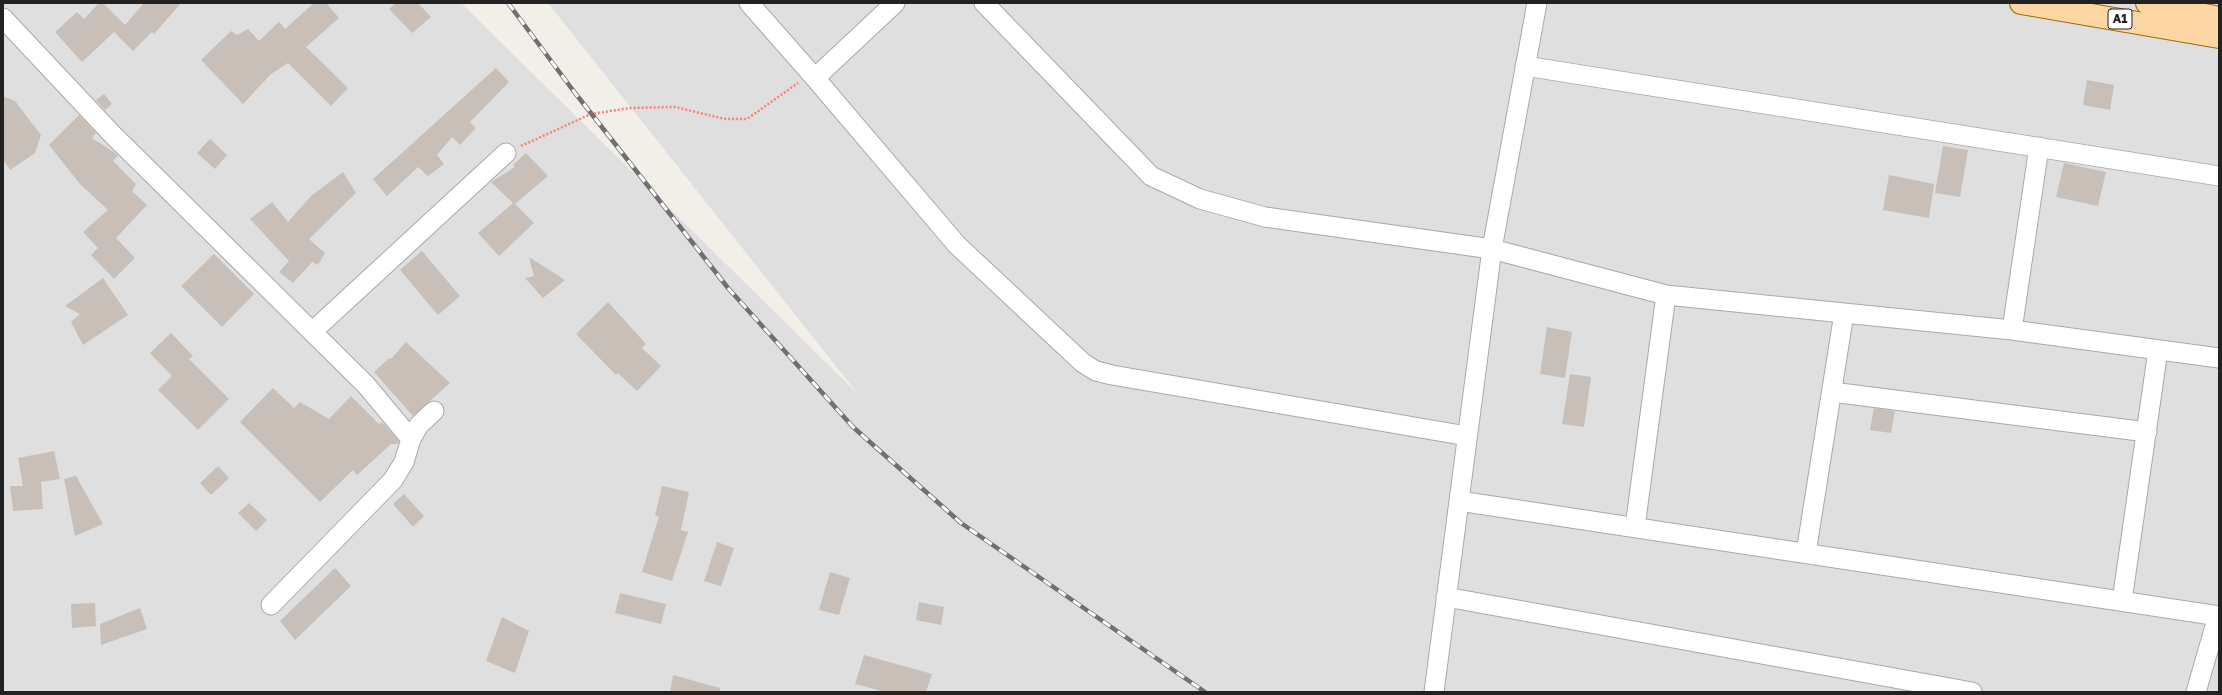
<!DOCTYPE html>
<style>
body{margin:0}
#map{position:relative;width:2222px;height:695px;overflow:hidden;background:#f2efe9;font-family:"Golos Text",sans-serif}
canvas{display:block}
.frame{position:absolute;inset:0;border:4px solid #222;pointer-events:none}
</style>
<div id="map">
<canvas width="2222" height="695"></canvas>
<div class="frame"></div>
</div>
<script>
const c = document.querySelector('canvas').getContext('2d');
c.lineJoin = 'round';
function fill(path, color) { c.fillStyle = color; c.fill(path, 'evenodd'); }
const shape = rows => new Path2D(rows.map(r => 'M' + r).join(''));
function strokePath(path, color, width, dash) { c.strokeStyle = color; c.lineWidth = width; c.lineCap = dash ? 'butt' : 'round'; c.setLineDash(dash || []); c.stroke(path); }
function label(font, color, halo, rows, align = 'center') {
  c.font = font + ' "Golos Text",sans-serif'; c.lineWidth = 3; c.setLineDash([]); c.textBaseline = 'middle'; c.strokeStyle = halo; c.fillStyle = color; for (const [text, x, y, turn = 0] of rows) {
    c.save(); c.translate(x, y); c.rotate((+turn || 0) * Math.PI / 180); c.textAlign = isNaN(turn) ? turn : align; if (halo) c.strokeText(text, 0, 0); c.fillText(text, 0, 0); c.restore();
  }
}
const residential = shape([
 [3,3,461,3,858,394,548,3,2219,3,2219,692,3,692]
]);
const building = shape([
 [99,3,103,3,125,25,144,3,181,3,154,34,152,32,133,51,114,32,82,62,55,32,77,12,84,19],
 [314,3,326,3,339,18,306,47,348,88,331,106,288,63,271,74,243,104,201,60,231,31,237,35,248,29,259,41,279,22,285,29],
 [396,3,418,3,431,17,412,33,389,9],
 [496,68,509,82,470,122,476,128,460,145,452,137,437,155,444,164,428,176,418,167,387,196,373,179],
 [2087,80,2114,85,2110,110,2083,105],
 [104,94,112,104,105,110,96,100],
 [3,96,15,101,41,135,35,153,10,170,3,159],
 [79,115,96,133,92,138,118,155,113,161,136,184,132,191,147,205,116,238,135,258,114,279,91,255,98,248,83,232,108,210,80,184,49,145],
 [210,139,227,155,215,169,197,153],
 [1943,146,1968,150,1960,197,1935,193],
 [526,153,548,176,515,204,534,223,499,256,478,233,513,203,491,182,515,167,513,165],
 [2064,163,2106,172,2098,206,2056,197],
 [343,172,356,193,309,239,325,253,318,265,312,262,293,283,279,272,289,261,250,219,272,202,288,222,311,196],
 [1889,175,1934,184,1929,218,1883,210],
 [422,251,460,296,438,315,400,270],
 [214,254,254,294,222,327,181,286],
 [529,257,565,280,543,298,525,278,534,276],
 [103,278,128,315,83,345,71,322,80,314,65,306],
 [608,302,646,344,642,348,661,366,637,391,618,373,616,375,576,334],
 [1547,327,1572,332,1565,378,1540,374],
 [171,333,193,356,189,359,229,399,198,430,158,390,172,376,150,353],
 [406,342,450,383,413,416,374,372,389,358,391,359],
 [1570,374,1591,377,1584,427,1562,424],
 [273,388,294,408,300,402,329,419,351,396,379,424,382,422,399,441,398,444,391,444,357,475,353,470,320,502,240,422],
 [1874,408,1895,411,1891,433,1870,430],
 [54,451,60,479,41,482,43,509,13,511,10,486,23,486,18,458],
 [218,466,229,478,211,495,200,483],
 [76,476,103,524,75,536,64,479],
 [662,486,689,492,681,530,688,532,672,581,642,572,659,516,655,516],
 [404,494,424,516,413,527,393,504],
 [249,503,267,520,256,531,238,513],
 [717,542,734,548,721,586,704,581],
 [335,568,351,586,295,640,280,621],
 [830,572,850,578,839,615,819,610],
 [620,593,666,604,661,624,615,613],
 [919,602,944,607,941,625,916,620],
 [95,603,96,626,72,628,71,604],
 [140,608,147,629,101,645,100,624],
 [502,617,529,631,515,673,486,661],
 [864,655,932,674,926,692,885,692,855,684],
 [673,675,720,688,720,692,670,692]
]);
const path = shape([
 [521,146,591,114,630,108,675,107,725,119,747,119,798,83]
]);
const minor = shape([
 [749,3,815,78,957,245,1083,363,1096,371,1112,375,1467,436],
 [984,3,1151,176,1200,199,1265,217,1492,249,1666,295,2012,330,2219,358],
 [3,18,112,134,366,385,411,439],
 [1525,66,2219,176],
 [815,78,895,3],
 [2012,330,2039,147],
 [313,331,506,153],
 [1832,392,2147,432],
 [1459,501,2219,616],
 [1635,527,1666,295],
 [1806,553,1844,313],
 [1446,597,1972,692],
 [2122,601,2158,350],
 [271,605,393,480,404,462,411,439,419,425,434,411],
 [1434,692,1492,249,1537,3],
 [2196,692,2218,616]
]);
const primary = shape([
 [2021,3,2219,37],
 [2147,3,2219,18]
]);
const rail = shape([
 [508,3,572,89,728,288,853,427,961,523,1205,692]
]);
const shields = [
 [2120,19,24]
];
const shieldNames = [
 ["A1",2120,19]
];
fill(residential, '#e0dfdf');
fill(building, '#c7bfb8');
strokePath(minor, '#a9a9a9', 21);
strokePath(primary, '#a06b00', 24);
strokePath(path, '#fa8072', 2.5, [2, 2]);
strokePath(minor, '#fff', 19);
strokePath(primary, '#fcd6a4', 22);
strokePath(rail, '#707070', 4.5);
strokePath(rail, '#fff', 3, [9]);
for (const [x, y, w] of shields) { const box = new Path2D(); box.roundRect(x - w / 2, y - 10, w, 20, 3); c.fillStyle = '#fff'; c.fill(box); strokePath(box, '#222', 1); }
label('bold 12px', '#222', null, shieldNames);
</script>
